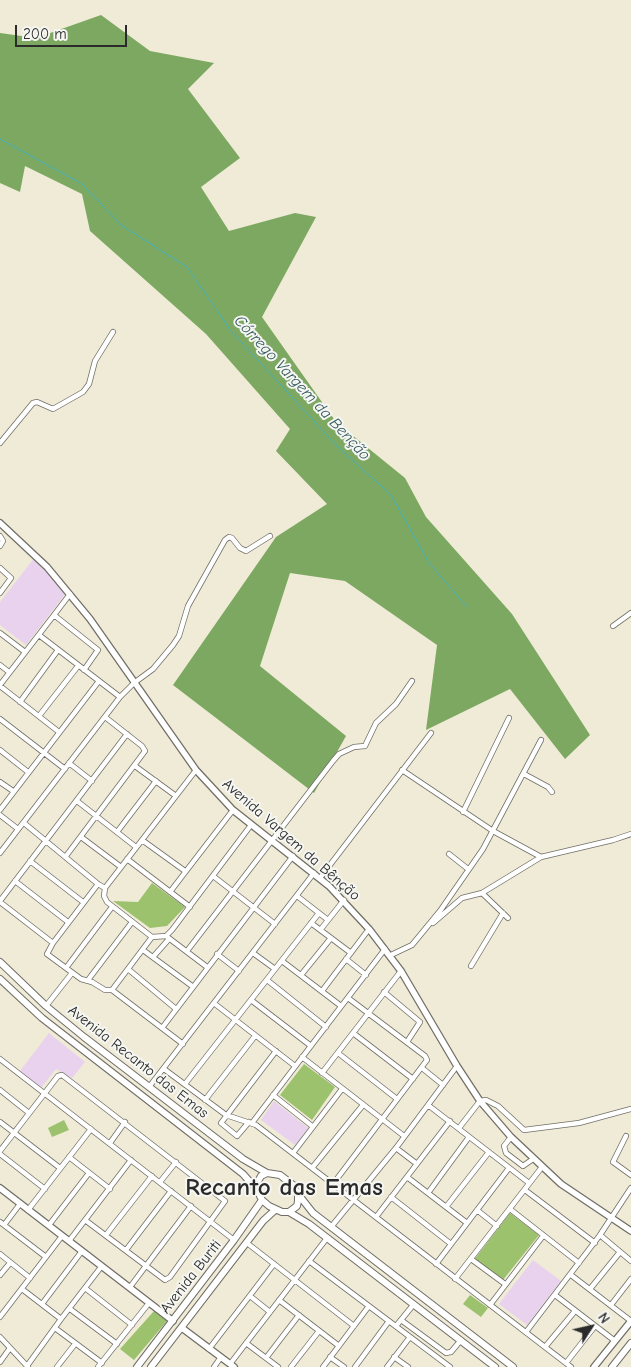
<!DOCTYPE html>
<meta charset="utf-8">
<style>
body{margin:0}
#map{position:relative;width:631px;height:1367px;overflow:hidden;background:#efebd7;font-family:"Comic Neue",sans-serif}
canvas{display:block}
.north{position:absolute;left:566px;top:1302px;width:50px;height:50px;-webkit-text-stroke:4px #f6f6f2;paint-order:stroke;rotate:55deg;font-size:14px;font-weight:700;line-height:20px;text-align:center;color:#2b2b2b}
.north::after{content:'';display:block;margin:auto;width:18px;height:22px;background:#2b2b2b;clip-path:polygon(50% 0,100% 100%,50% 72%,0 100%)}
.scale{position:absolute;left:15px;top:25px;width:112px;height:22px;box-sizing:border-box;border:2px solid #2b2b2b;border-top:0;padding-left:6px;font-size:15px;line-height:18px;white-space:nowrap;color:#2b2b2b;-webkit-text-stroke:4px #f6f6f2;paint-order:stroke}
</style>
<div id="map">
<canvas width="631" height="1367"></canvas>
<div class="north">N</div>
<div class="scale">200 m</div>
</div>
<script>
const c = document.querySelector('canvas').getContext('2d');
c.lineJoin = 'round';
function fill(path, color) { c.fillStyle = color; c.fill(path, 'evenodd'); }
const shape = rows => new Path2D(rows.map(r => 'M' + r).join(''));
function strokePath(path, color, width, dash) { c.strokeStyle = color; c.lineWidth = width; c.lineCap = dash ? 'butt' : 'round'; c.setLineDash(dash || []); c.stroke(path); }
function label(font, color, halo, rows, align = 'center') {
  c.font = font + ' "Comic Neue",sans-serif'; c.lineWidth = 4; c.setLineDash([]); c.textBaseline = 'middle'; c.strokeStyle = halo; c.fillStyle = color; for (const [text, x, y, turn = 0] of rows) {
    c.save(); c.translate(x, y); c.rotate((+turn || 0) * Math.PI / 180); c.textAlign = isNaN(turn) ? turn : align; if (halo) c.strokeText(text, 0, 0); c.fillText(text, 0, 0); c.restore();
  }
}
const built = shape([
 [35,557,66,593,26,645,0,625,0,602],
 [49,1033,85,1062,72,1078,56,1069,40,1089,20,1071],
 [274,1101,308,1128,295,1145,261,1120],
 [533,1260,561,1281,527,1325,499,1304]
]);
const green = shape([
 [152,883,185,907,167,926,150,928,113,901,138,902],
 [304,1064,335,1087,312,1120,280,1095],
 [64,1120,69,1130,52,1137,48,1128],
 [510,1213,539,1235,503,1280,474,1260],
 [470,1295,488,1308,481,1317,463,1304],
 [154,1311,167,1321,134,1360,120,1349]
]);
const forest = shape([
 [101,15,150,51,214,63,188,89,240,158,201,187,229,231,295,213,316,217,262,317,336,422,405,478,426,517,512,614,590,735,565,759,510,689,426,730,437,645,345,581,290,573,260,666,346,736,314,793,173,685,276,537,327,504,276,451,290,429,206,334,90,231,82,194,25,166,20,192,0,183,0,33,36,38]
]);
const stream = shape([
 [0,139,82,184,121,225,187,267,231,331,338,447,391,495,429,563,468,608]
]);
const minor = shape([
 [0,443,33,403,37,402,53,409,83,392,89,384,95,361,113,332],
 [0,536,3,541,0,546],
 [0,568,11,578,0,593],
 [70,594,54,615,98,650,84,670],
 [613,626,631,613],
 [0,633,25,652],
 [39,635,120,697],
 [0,665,9,672],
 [0,685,54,615],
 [0,686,59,732],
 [20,702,58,650],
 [39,716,78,666],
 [0,719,65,769],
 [0,750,28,772],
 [69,763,92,781],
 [135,766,176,796],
 [402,770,493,831,541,857],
 [524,774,548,787,552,792],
 [0,782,13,791],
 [77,801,136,847],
 [0,810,99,681],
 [463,812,509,718],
 [0,815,18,829],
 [24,823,98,884,105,888],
 [117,832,156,781],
 [81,837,121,867],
 [142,840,185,871],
 [0,853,120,697,134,683,153,669,173,645,179,636,188,606,225,540,229,537,232,538,240,548,246,551,270,536],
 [449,854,468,869],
 [66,856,145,751,142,746,105,717],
 [127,859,190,907],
 [30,861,83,902],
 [213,876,275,924],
 [320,878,431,733],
 [15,881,68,922],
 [170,892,233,810],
 [482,893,508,918],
 [297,896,328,920],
 [0,901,127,734],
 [0,902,53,943,47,954,66,968,81,979,92,982,105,990,112,990,183,1044],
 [311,923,351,953],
 [433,923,462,898,482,893,541,857,613,840,631,834],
 [321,929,344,900],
 [166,936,207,967],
 [152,937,107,902,104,896,105,888,196,770],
 [53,943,98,884],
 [143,950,192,986],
 [187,951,333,761,339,754,354,747,365,746,376,723,396,704,412,681],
 [253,953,275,969],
 [217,954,239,971],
 [391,955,412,945,440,911,483,849,541,740],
 [153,957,169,939],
 [346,959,366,975],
 [282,961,341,1006],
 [471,966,503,913],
 [66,968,112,907],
 [128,969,176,1009],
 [301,975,331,938],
 [88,980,132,922],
 [267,980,326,1027],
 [112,990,152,937,166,936,172,930,251,825],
 [322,991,369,929],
 [384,992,420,1022,407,1042],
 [251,1000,311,1046],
 [215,1004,295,1066],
 [46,1006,72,973],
 [162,1028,293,856],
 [353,1033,413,1079],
 [338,1053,397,1099],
 [302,1057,404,1136],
 [0,1059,234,1240],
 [422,1068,443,1085],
 [164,1069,226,1115,256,1125,571,1367],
 [322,1073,401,971],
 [185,1084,319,913],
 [149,1087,314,873],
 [0,1090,29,1113],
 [273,1095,312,1126],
 [205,1100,255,1036],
 [428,1105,529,1183],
 [0,1122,60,1168],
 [249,1122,237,1136,221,1123,276,1051],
 [252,1123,385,949],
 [459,1128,480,1101,486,1100,498,1106,524,1130,579,1123,631,1109],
 [626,1136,613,1162,631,1175],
 [511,1137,504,1146,506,1153,523,1166,533,1159],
 [110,1143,125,1122],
 [396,1148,417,1164],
 [0,1151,58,1076,62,1075,225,1201,170,1277,165,1280,85,1220],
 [293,1153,342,1089],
 [0,1154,45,1189],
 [69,1157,110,1189],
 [312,1168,363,1105],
 [407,1177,467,1223],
 [160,1182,176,1162],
 [333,1184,427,1060,425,1056,348,998],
 [525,1190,595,1243],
 [428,1193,469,1137],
 [391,1197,451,1244],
 [446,1207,489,1152],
 [510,1209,579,1263],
 [28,1210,91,1129],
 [477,1210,497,1226],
 [376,1217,450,1121],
 [0,1222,46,1257],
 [4,1225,20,1204],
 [49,1225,89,1173],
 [331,1227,396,1148,457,1066],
 [106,1235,152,1176],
 [600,1235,631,1261],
 [69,1241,131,1160],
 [247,1243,354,1326],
 [126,1250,171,1191],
 [0,1254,30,1278],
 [471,1259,505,1284],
 [309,1261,450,1367],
 [436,1264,509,1168],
 [0,1275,10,1263],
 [571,1275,631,1321],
 [455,1279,542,1167],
 [130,1287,191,1206],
 [85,1288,132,1325],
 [22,1289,61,1319,27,1366],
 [590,1289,620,1252],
 [555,1295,615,1341],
 [250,1296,270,1312],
 [279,1300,339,1346],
 [42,1304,82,1251],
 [490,1305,543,1236],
 [611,1305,631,1279],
 [70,1309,117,1344],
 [0,1317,62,1236],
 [61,1319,101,1267],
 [401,1320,446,1353,451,1352,461,1340],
 [396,1326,414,1304],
 [55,1328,102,1363],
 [526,1332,600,1235,631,1188],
 [0,1337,28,1367],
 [246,1343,278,1367],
 [545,1347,575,1311],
 [209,1349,274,1264],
 [330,1357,344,1367],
 [394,1357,408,1367],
 [266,1358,299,1315],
 [0,1362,10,1348],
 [566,1363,595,1326],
 [230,1364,327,1238],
 [57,1367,75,1344],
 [98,1367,149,1303],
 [214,1367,221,1357],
 [291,1367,319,1331],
 [323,1367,369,1306],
 [355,1367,389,1321],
 [387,1367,410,1337]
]);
const tertiary = shape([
 [0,523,47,567,90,619,196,770,233,810,329,886,369,929,401,971,457,1066,480,1101,511,1137,561,1184,631,1231],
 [0,1188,173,1321],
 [182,1328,234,1367],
 [594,1367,631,1321]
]);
const secondary = shape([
 [0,962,46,1006,84,1037,243,1159,267,1173],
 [0,979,42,1018,243,1174,257,1190],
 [298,1194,313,1213,513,1367],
 [289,1212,297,1206,298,1201,298,1194,293,1185,280,1175,267,1173,261,1176,257,1183,257,1190,262,1200,269,1206,282,1212,289,1212,309,1224,495,1367],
 [137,1367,234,1240,262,1200],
 [151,1367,263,1221,275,1210],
 [612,1367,631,1343]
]);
const streetNames = [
 ["Avenida Vargem da Bênção",291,840,41],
 ["Avenida Recanto das Emas",138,1062,38],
 ["Avenida Buriti",191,1277,-52]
];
const waterNames = [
 ["Córrego Vargem da Benção",302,388,47]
];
const townNames = [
 ["Recanto das Emas",284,1188]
];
fill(built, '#e8d2ee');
fill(green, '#9cc26e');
fill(forest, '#7da861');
strokePath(stream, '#42b1bc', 1);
strokePath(minor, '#706e67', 6);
strokePath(tertiary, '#706e67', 8);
strokePath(secondary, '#706e67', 8);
strokePath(minor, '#fff', 4.5);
strokePath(tertiary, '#fff', 5.5);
strokePath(secondary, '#fff', 6);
label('15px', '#2b2b2b', '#f6f6f2', streetNames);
label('italic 16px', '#335a5e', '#f6f6f2', waterNames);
label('bold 25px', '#2b2b2b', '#f6f6f2', townNames);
</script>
